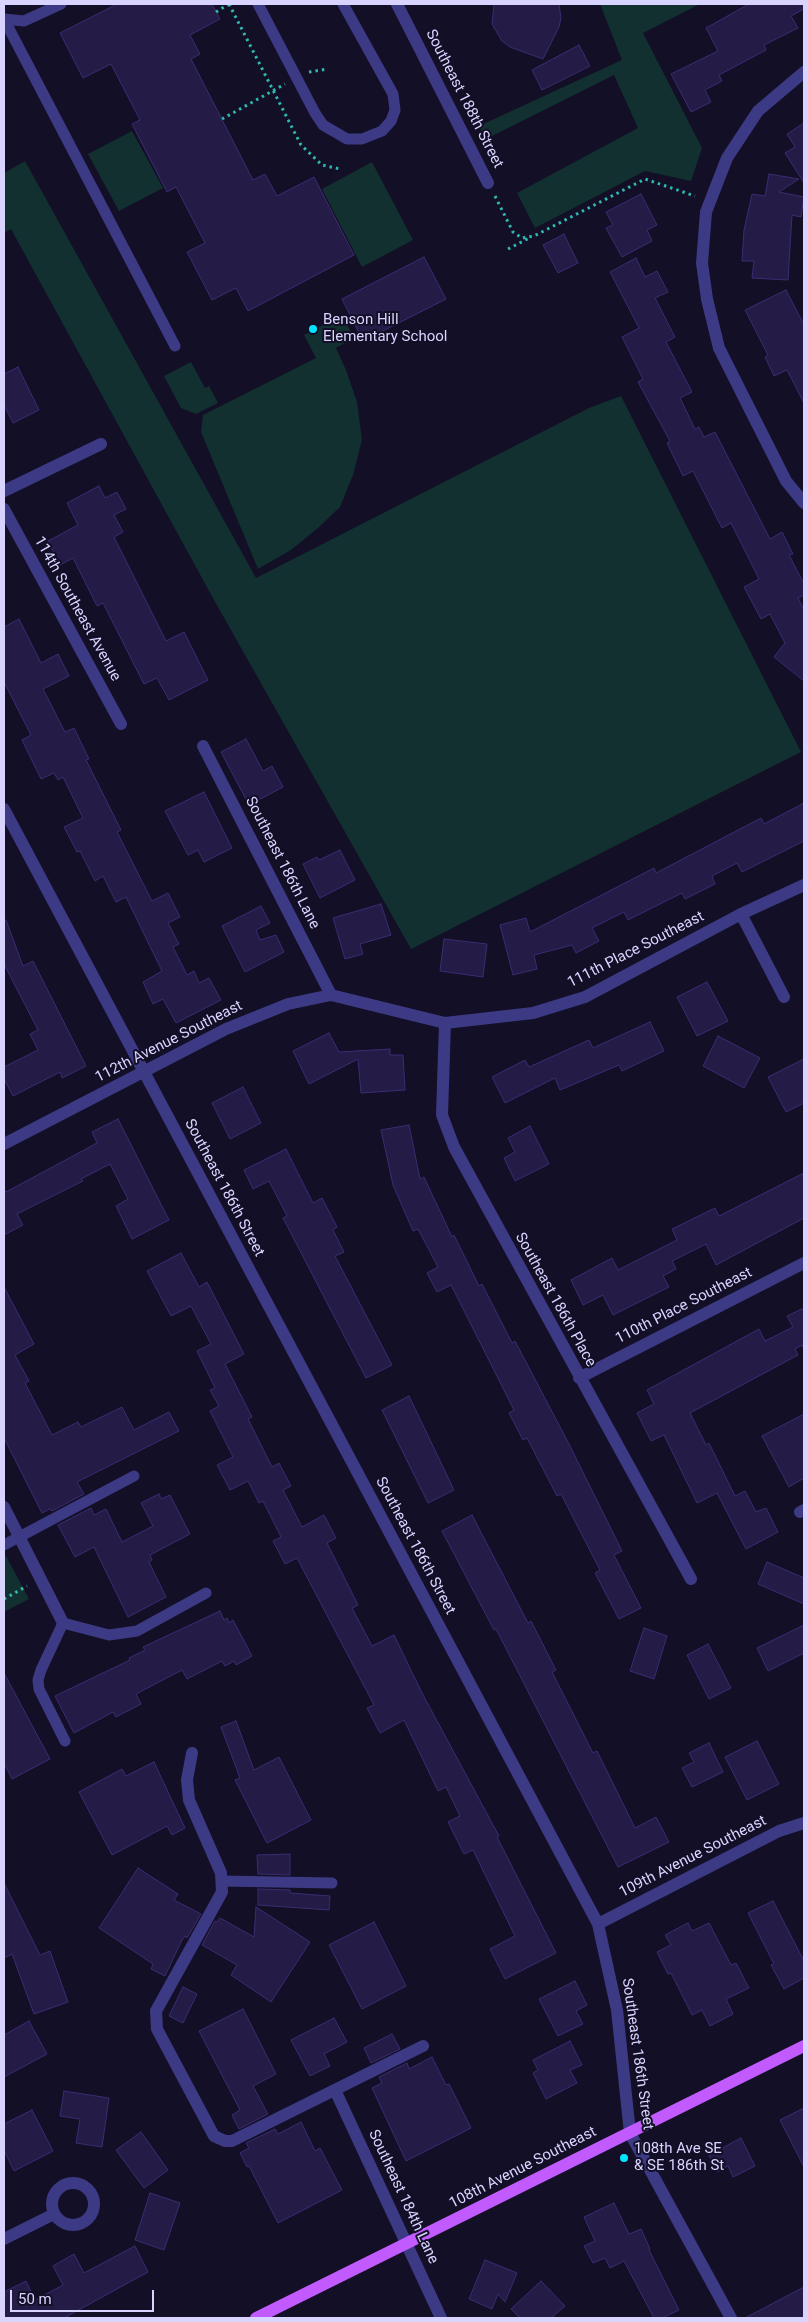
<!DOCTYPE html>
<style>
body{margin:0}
#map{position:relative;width:808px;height:2322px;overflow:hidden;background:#130f26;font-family:Roboto,sans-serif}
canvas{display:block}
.frame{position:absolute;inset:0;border:5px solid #d9d4ff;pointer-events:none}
.scale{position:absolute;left:10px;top:2290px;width:144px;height:22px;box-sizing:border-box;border:2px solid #d9d4ff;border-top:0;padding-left:6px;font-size:15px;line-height:18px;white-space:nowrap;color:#d9d4ff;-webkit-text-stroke:4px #130f26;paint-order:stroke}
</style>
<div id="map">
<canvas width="808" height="2322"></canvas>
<div class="frame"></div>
<div class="scale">50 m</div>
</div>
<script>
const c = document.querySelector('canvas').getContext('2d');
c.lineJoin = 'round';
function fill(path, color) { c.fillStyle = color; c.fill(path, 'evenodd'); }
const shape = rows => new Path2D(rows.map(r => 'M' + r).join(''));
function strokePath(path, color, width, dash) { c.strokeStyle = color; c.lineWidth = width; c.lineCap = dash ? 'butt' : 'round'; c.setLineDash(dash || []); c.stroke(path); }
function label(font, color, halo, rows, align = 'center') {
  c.font = font + ' Roboto,sans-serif'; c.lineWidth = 4; c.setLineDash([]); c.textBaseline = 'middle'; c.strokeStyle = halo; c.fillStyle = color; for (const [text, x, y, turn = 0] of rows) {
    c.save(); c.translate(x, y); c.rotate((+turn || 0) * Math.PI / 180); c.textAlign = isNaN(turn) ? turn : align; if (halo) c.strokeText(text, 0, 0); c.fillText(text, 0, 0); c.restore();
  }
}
const green = shape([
 [600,4,700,4,643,33,702,148,691,181,645,171,535,228,517,193,638,128,614,75,484,140,479,126,622,60],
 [132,131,163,188,119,211,88,154],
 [25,161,256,578,589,408,621,396,801,752,411,949,214,600,11,229,4,233,4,173],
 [372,162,413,240,362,267,322,189],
 [342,315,354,338,336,348,346,370,357,402,362,440,353,475,340,507,318,528,291,550,258,569,201,432,203,415,316,358,304,335],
 [191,362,205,388,209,386,218,403,196,414,181,408,164,376],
 [6,1556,29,1599,4,1612,4,1557]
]);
const building = shape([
 [117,4,212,4,220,19,190,35,200,54,191,59,253,180,265,174,277,196,314,177,354,255,248,311,236,288,212,300,187,252,205,243,176,187,167,192,132,124,140,120,111,64,83,78,60,33,117,4],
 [494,4,559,4,561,18,559,27,543,59,510,47,502,41,492,24,494,4],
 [749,4,804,4,804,9,791,16,798,28,764,45,766,50,719,75,722,81,705,90,711,102,691,112,671,74,718,51,706,28,749,4],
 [579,45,590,66,542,90,532,70,579,45],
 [804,123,804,183,785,153,795,147,787,134,804,123],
 [769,174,799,179,779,192,804,197,801,217,792,215,788,280,752,278,754,261,742,261,744,230,752,194,765,196,769,174],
 [641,194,657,225,647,230,652,241,622,257,606,228,613,225,606,212,641,194],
 [564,234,578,263,558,273,543,245,564,234],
 [424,257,446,299,363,341,342,299,424,257],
 [636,258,645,277,657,271,668,292,655,298,675,337,666,342,692,392,680,398,695,429,699,427,704,437,715,432,770,539,782,532,793,554,789,555,804,584,804,595,798,598,804,610,804,681,774,657,785,643,770,614,761,619,744,587,759,579,731,523,722,528,693,471,683,476,667,443,670,441,638,382,643,379,622,337,639,328,610,272,636,258],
 [786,290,804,325,804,403,787,370,774,376,765,357,768,355,745,310,786,290],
 [18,367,39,410,13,423,4,405,4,374,18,367],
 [99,486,105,498,117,492,126,509,114,515,123,532,114,537,166,641,184,632,208,680,169,700,157,678,144,684,103,603,97,606,73,558,60,565,48,541,78,525,67,503,99,486],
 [19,619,41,663,58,654,69,676,43,689,65,732,74,728,89,759,86,760,121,830,117,832,152,901,168,893,180,917,168,923,179,944,173,947,187,975,194,971,199,983,209,978,221,1000,176,1023,163,999,153,1004,143,982,162,971,126,897,116,902,103,876,95,881,80,851,77,852,64,827,83,818,63,777,58,780,54,773,41,779,22,740,31,735,4,682,4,627,19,619],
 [246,739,263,771,272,766,283,787,249,805,221,752,246,739],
 [204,792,232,848,204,862,198,850,188,855,165,811,204,792],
 [804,803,804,841,742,872,737,863,712,876,715,884,685,899,682,893,628,920,624,912,592,928,599,941,576,953,572,945,534,955,537,969,513,975,500,925,526,918,530,932,654,868,656,873,761,818,764,824,804,803],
 [340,850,355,880,320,898,303,864,317,857,319,860,340,850],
 [381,904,391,935,360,944,363,954,345,959,333,918,381,904],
 [261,906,270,923,256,930,260,940,276,935,284,952,245,972,222,926,261,906],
 [4,920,6,920,23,966,33,961,86,1066,62,1078,60,1072,13,1096,4,1079,4,1067,38,1050,30,1034,38,1030,4,964,4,920],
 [444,939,487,944,483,977,440,971,444,939],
 [707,982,728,1021,697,1036,677,997,707,982],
 [650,1022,664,1051,622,1071,619,1065,560,1090,555,1078,505,1103,492,1077,525,1060,529,1067,589,1040,593,1048,650,1022],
 [329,1033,339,1052,390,1049,390,1055,403,1055,405,1090,361,1093,358,1059,309,1084,293,1051,329,1033],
 [718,1036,760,1058,744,1088,703,1066,718,1036],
 [804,1059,804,1103,786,1112,768,1077,804,1059],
 [243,1087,261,1123,230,1139,212,1103,243,1087],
 [118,1119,169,1220,132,1239,116,1206,128,1199,110,1164,81,1179,83,1181,17,1214,23,1225,4,1235,4,1189,6,1192,86,1149,97,1143,92,1132,118,1119],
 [409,1125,420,1179,424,1177,452,1237,454,1235,479,1286,482,1284,512,1343,515,1341,570,1446,622,1551,614,1555,641,1608,619,1619,595,1573,600,1570,561,1494,557,1496,527,1438,523,1440,509,1413,514,1410,451,1285,437,1292,427,1273,438,1267,418,1229,413,1231,393,1185,381,1130,409,1125],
 [530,1126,549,1164,515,1181,504,1158,515,1152,508,1138,530,1126],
 [286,1149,313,1203,322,1198,337,1227,333,1230,344,1252,335,1256,392,1365,366,1378,283,1218,287,1216,269,1181,253,1189,244,1170,286,1149],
 [804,1173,804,1218,716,1265,706,1244,672,1261,676,1269,663,1276,669,1287,613,1315,603,1295,583,1305,571,1280,612,1258,618,1270,677,1240,672,1229,715,1208,719,1216,804,1173],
 [181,1253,199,1287,207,1282,244,1354,225,1364,252,1417,248,1419,272,1467,279,1463,291,1486,283,1490,302,1527,324,1515,336,1538,327,1543,358,1605,352,1608,372,1646,394,1635,422,1693,499,1836,497,1837,556,1953,505,1979,490,1949,515,1936,473,1850,464,1854,448,1822,460,1816,446,1787,438,1791,404,1720,380,1733,367,1708,374,1705,297,1558,285,1564,273,1541,281,1537,263,1501,259,1503,248,1481,230,1490,217,1465,233,1457,210,1411,219,1406,210,1390,215,1388,197,1351,211,1344,191,1306,171,1316,147,1271,181,1253],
 [4,1287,34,1344,15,1355,29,1381,25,1383,52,1435,78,1422,81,1427,122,1407,134,1430,169,1412,179,1431,77,1482,84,1494,52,1511,50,1509,42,1513,4,1438,4,1287],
 [804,1308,804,1350,802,1345,795,1349,798,1355,690,1413,706,1445,709,1443,735,1496,745,1491,756,1512,766,1508,778,1532,746,1549,717,1493,697,1503,664,1435,651,1441,637,1413,654,1404,647,1390,759,1329,765,1341,793,1327,787,1316,804,1308],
 [409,1396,454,1490,428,1503,382,1410,409,1396],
 [804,1414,804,1478,789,1487,762,1436,804,1414],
 [159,1494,161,1499,170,1495,190,1534,150,1555,152,1560,149,1562,166,1597,128,1617,94,1547,75,1557,58,1525,91,1508,94,1515,106,1509,122,1542,153,1526,141,1503,159,1494],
 [472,1515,528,1623,531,1621,556,1670,552,1672,593,1753,597,1751,635,1828,656,1817,669,1842,618,1867,496,1629,494,1630,442,1531,472,1515],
 [767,1562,804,1578,804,1604,758,1584,767,1562],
 [220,1611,224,1620,227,1618,229,1623,233,1620,252,1656,236,1665,234,1661,225,1666,222,1661,187,1679,182,1670,136,1694,141,1704,116,1717,113,1712,74,1733,55,1696,130,1660,129,1658,145,1650,143,1647,220,1611],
 [804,1625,804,1653,768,1671,757,1648,804,1625],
 [644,1628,667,1636,654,1679,630,1671,644,1628],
 [708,1644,731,1688,709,1699,687,1655,708,1644],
 [4,1673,50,1759,12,1779,4,1763,4,1673],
 [236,1721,254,1770,279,1757,311,1820,267,1843,235,1780,240,1778,221,1727,236,1721],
 [757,1741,779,1784,747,1800,725,1757,757,1741],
 [709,1743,723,1772,692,1787,682,1768,694,1762,689,1753,709,1743],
 [154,1762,185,1828,172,1835,167,1826,112,1855,79,1792,122,1769,126,1776,154,1762],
 [290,1854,290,1875,258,1874,257,1855,290,1854],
 [138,1868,178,1894,174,1900,201,1914,187,1938,185,1936,182,1940,165,1976,151,1969,153,1964,99,1928,138,1868],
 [4,1883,40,1955,50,1951,68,2002,34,2014,12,1954,4,1958,4,1883],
 [258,1889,290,1890,290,1893,330,1896,329,1910,258,1905,258,1889],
 [773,1901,804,1961,804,1978,784,1989,771,1965,774,1964,748,1913,773,1901],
 [256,1907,310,1942,271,2002,231,1975,237,1965,202,1945,215,1921,217,1922,220,1918,254,1937,256,1907],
 [374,1922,406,1986,362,2009,329,1945,374,1922],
 [688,1923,692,1931,709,1923,731,1965,736,1963,749,1988,726,1999,733,2014,710,2026,702,2010,692,2015,671,1973,668,1974,657,1952,671,1945,665,1935,688,1923],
 [575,1981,587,2005,576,2011,583,2024,558,2036,539,1999,575,1981],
 [183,1987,197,1994,183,2023,169,2016,183,1987],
 [243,2009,276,2074,253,2086,268,2114,239,2129,232,2115,240,2110,199,2031,243,2009],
 [334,2018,347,2042,324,2054,330,2066,310,2076,291,2040,334,2018],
 [29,2021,47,2054,4,2077,4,2035,29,2021],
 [392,2034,400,2049,371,2063,364,2048,392,2034],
 [570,2041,582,2065,570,2070,577,2083,546,2099,533,2073,538,2070,533,2060,570,2041],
 [432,2057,446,2085,449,2084,471,2128,406,2161,372,2088,382,2083,379,2077,407,2063,409,2069,432,2057],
 [64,2091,109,2098,102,2147,76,2143,80,2119,60,2116,64,2091],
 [804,2108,804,2167,780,2120,804,2108],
 [32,2110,53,2151,14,2171,4,2150,4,2124,32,2110],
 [301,2122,315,2151,320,2148,342,2190,278,2223,249,2166,247,2167,240,2153,249,2148,246,2143,275,2129,278,2134,301,2122],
 [141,2132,168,2170,144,2188,116,2150,141,2132],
 [741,2138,755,2166,733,2177,728,2166,717,2172,709,2155,741,2138],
 [150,2193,180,2203,164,2250,135,2240,150,2193],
 [614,2203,629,2234,641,2229,650,2249,649,2250,679,2310,662,2318,654,2318,624,2261,610,2268,605,2258,593,2263,584,2246,595,2241,584,2217,614,2203],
 [135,2246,148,2272,64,2318,4,2318,4,2292,26,2281,35,2300,63,2285,53,2266,74,2254,84,2273,135,2246],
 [485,2260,517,2273,505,2302,498,2294,492,2309,469,2299,485,2260],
 [541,2281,565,2306,551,2318,520,2318,511,2309,541,2281],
 [804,2287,804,2318,745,2318,804,2287]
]);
const path = shape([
 [229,4,301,145,322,165,340,169],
 [216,12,229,4],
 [309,72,328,69],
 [222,119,285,84],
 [495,196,513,232,522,238,534,236,645,179,695,196],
 [508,249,531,237],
 [4,1599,27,1586]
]);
const service = shape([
 [258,4,315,113,323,125,347,139,362,139,382,131,391,121,395,110,393,94,343,4],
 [4,19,175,346],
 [4,19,24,21,61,4],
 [4,1545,134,1476],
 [65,1741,39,1689,38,1680,41,1670,63,1623,109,1635,137,1631,206,1593],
 [222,1881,332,1883]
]);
const minor = shape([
 [397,4,488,183],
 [804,72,758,111,727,158,706,212,702,263,707,299,719,348,786,481,804,503],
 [4,491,101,444],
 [4,509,121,724],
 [203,746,331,995],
 [4,809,598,1924,617,2010,630,2133,731,2318],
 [741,914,784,997],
 [445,1023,442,1115,454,1147,691,1579],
 [4,1144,226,1029,288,1004,331,995,445,1023,533,1013,585,997,741,914,804,885],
 [579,1378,804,1263],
 [4,1507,63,1623],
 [800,1512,804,1510],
 [192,1753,187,1780,189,1800,221,1873,222,1892,156,2011,157,2029,214,2136,225,2141,232,2141,423,2046],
 [598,1924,779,1831,804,1823],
 [335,2090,441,2318],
 '52 2204a21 21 0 1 1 42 0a21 21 0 1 1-42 0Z',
 [4,2239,54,2214]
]);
const primary = shape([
 [256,2318,804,2046]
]);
const markers = [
 [313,329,5,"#00e5ff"],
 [624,2158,5,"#00e5ff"]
];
const streetNames = [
 ["Southeast 188th Street",464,99,63],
 ["114th Southeast Avenue",77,609,61],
 ["Southeast 186th Lane",282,863,63],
 ["111th Place Southeast",636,950,-27],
 ["112th Avenue Southeast",169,1042,-27],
 ["Southeast 186th Street",224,1188,62],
 ["Southeast 186th Place",555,1300,61],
 ["110th Place Southeast",684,1306,-27],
 ["Southeast 186th Street",415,1546,62],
 ["109th Avenue Southeast",693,1857,-27],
 ["Southeast 186th Street",637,2054,82],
 ["108th Avenue Southeast",523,2168,-27],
 ["Southeast 184th Lane",403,2197,65]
];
const poiNames = [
 ["Benson Hill",323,320],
 ["Elementary School",323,337],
 ["108th Ave SE",634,2149],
 ["& SE 186th St",634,2166]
];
fill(green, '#12302f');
fill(building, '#241b47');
strokePath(building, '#3b2d73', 1);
strokePath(path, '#2fb8b0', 3, [2.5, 4]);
strokePath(service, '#3d3a85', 11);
strokePath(minor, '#3d3a85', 12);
strokePath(primary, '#c25bff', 12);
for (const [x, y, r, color] of markers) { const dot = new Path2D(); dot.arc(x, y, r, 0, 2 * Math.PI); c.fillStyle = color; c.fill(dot); strokePath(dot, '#130f26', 2); }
label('15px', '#d9d4ff', '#130f26', streetNames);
label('15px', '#d9d4ff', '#130f26', poiNames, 'left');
</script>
